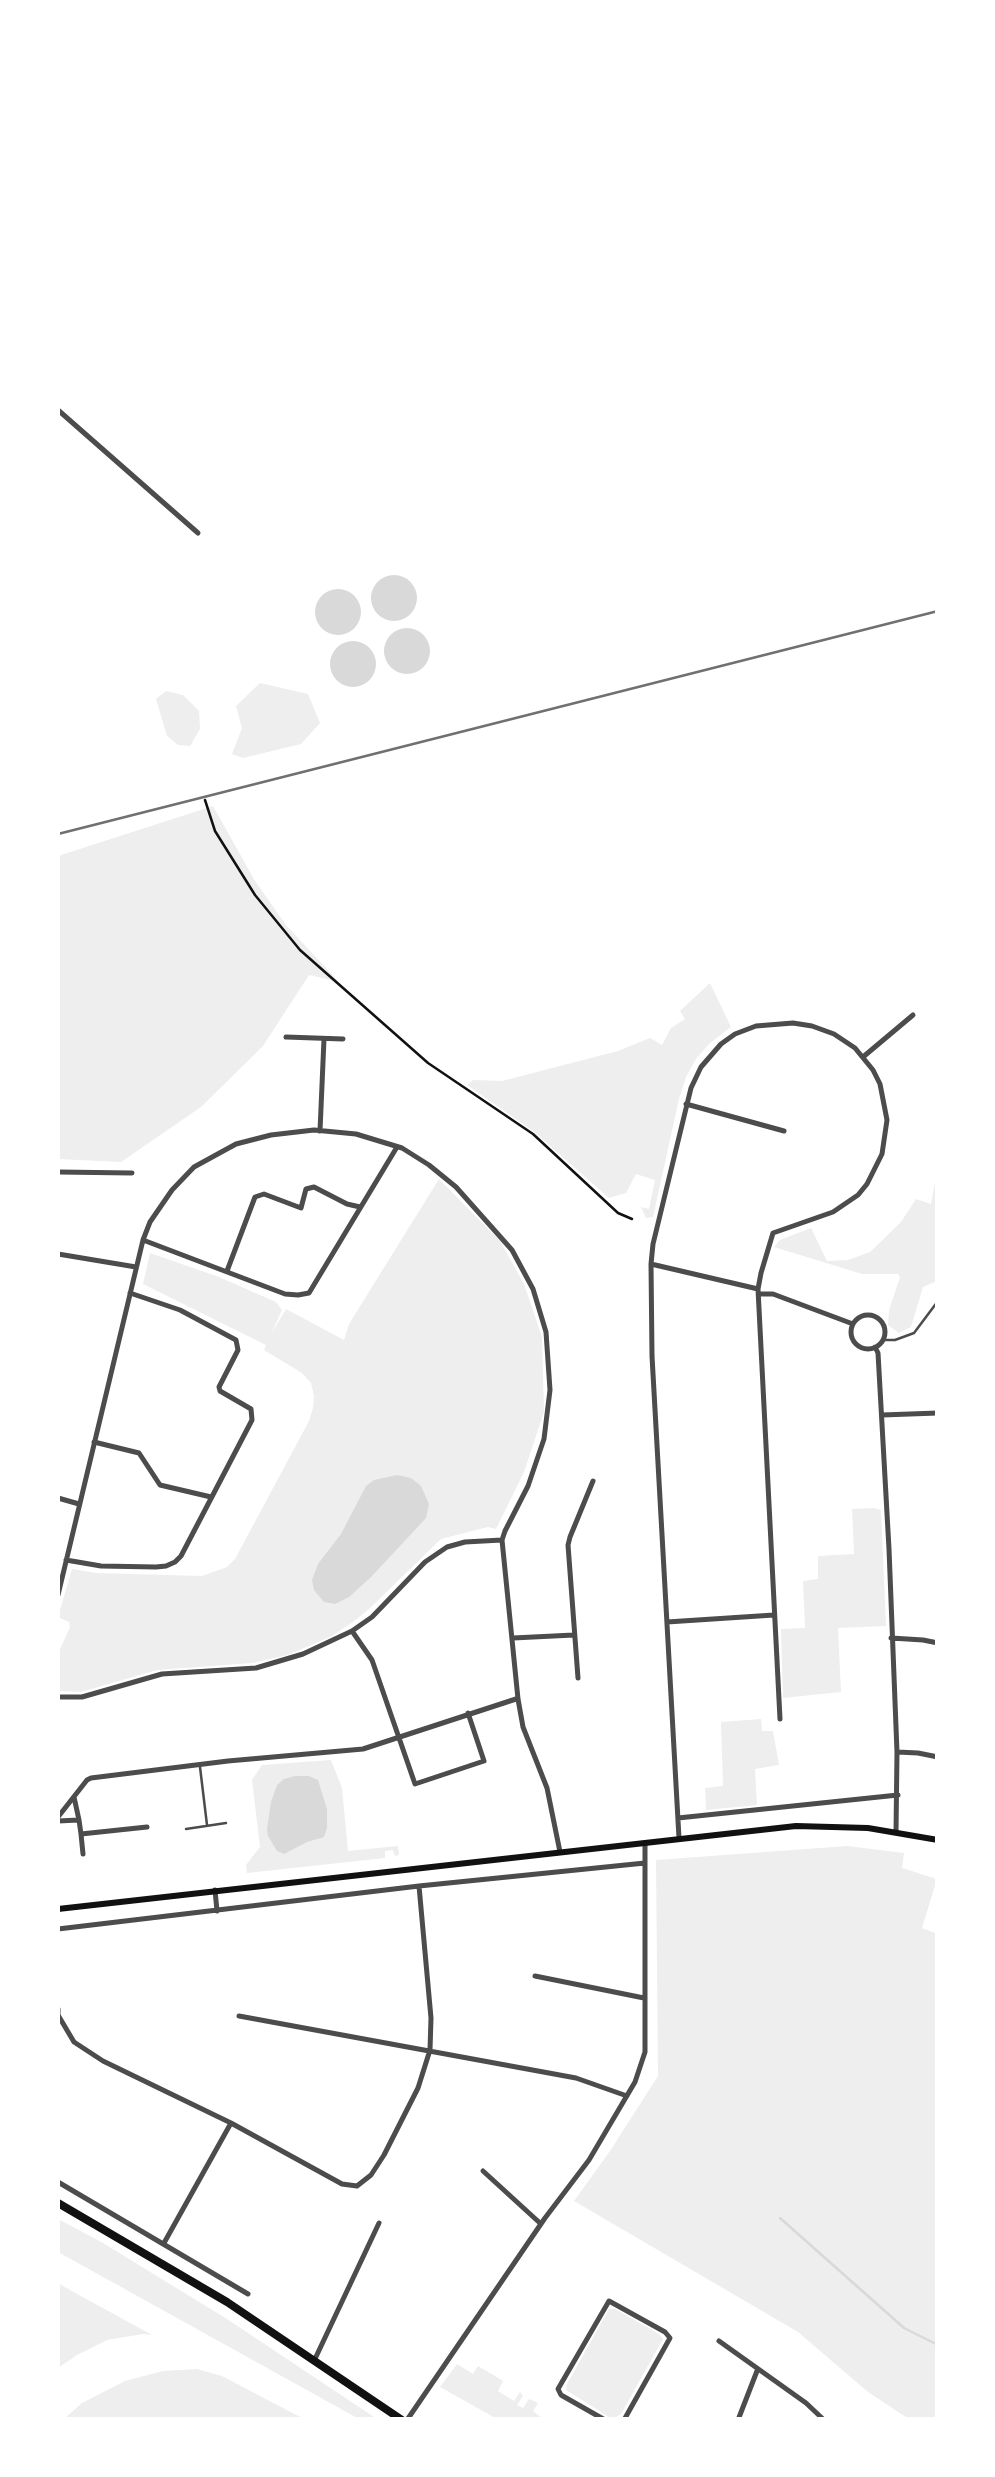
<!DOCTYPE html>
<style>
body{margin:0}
#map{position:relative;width:995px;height:2477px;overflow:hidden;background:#fff;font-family:"DejaVu Sans",sans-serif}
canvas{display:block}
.frame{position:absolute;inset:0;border:60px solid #fff;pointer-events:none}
</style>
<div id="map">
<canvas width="995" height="2477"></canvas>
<div class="frame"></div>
</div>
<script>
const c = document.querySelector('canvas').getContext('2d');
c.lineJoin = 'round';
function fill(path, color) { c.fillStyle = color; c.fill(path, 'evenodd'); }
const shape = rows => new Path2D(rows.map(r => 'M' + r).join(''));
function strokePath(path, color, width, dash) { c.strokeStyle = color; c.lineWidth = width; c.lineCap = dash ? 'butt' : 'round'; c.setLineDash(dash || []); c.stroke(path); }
const green = shape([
 [260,683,308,694,320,723,301,744,243,758,232,754,242,728,236,706],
 [166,691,183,695,199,711,200,729,190,746,178,745,167,736,156,699],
 [213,806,255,881,286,925,339,982,309,975,263,1046,201,1107,121,1162,58,1159,58,856],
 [710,983,731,1027,710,1043,696,1059,686,1077,679,1099,653,1217,646,1218,641,1207,649,1209,655,1180,636,1174,626,1193,609,1198,533,1131,467,1085,473,1080,502,1081,618,1051,650,1038,662,1045,671,1028,685,1019,680,1011],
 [937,1170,937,1281,923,1287,911,1327,899,1333,888,1325,889,1310,900,1277,898,1274,862,1274,774,1247,780,1240,811,1228,827,1261,848,1260,870,1252,901,1222,916,1199,931,1204],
 [439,1179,500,1241,524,1284,542,1337,544,1412,524,1472,496,1529,488,1527,441,1539,369,1609,353,1622,332,1636,288,1655,252,1663,157,1670,81,1692,58,1691,58,1654,70,1627,69,1622,58,1617,72,1569,96,1573,202,1576,227,1567,235,1559,309,1421,313,1408,314,1396,311,1383,302,1373,264,1350,266,1345,143,1284,150,1253,219,1277,276,1302,282,1310,271,1334,286,1309,344,1340,349,1324],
 [874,1508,881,1510,886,1626,838,1628,841,1692,783,1698,781,1629,805,1628,803,1581,818,1579,818,1556,854,1554,852,1509],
 [761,1719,762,1731,773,1731,779,1765,755,1769,757,1805,706,1810,705,1788,723,1786,721,1722],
 [331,1760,342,1788,348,1851,398,1846,399,1855,395,1856,393,1850,385,1851,385,1858,247,1873,246,1865,260,1847,252,1780,262,1765],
 [847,1846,904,1853,902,1868,937,1879,922,1928,938,1934,937,2419,909,2419,868,2392,798,2332,574,2201,610,2151,658,2076,656,1860],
 [58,2219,103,2243,227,2319,377,2419,359,2419,58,2252],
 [58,2283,70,2290,152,2335,143,2334,107,2340,77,2355,58,2368],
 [609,2309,615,2309,659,2334,663,2339,621,2414,616,2417,609,2417,566,2390,567,2384],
 [457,2364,473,2374,478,2366,495,2376,503,2381,498,2391,514,2401,520,2392,523,2396,517,2405,523,2408,529,2399,538,2403,533,2411,543,2419,497,2419,440,2387],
 [197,2369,222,2376,304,2419,64,2419,82,2403,125,2381,163,2371]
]);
const water = shape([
 '371 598a23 23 0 1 1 46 0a23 23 0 1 1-46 0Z',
 '315 612a23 23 0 1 1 46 0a23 23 0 1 1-46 0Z',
 '384 651a23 23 0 1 1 46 0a23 23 0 1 1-46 0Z',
 '330 664a23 23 0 1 1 46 0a23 23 0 1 1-46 0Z',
 [397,1475,411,1478,421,1486,429,1504,426,1518,371,1577,349,1597,335,1604,324,1602,314,1590,312,1580,318,1564,341,1534,366,1486,374,1480],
 [295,1776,309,1776,318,1780,327,1809,327,1828,324,1837,307,1842,284,1854,277,1851,268,1836,267,1829,271,1802,277,1785,284,1779]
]);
const stream = shape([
 [780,2218,904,2328,938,2345]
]);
const path = shape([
 [205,800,215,831,255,895,300,950,428,1063,533,1134,618,1213,632,1219]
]);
const service = shape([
 [883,1340,895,1340,914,1333,938,1301],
 [200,1767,207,1825],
 [186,1829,226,1823]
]);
const minor = shape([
 [58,410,198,533],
 [286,1037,343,1039],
 [863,1057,913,1015],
 [686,1104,784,1131],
 [320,1131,324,1039],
 [58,1172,132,1173],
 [143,1240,285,1294,298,1295,309,1293,397,1147],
 [58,1254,136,1267],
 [651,1264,758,1289],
 [227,1271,255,1197,264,1194,301,1208,306,1189,314,1187,347,1204,360,1207],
 [759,1294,773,1294,853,1324],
 '851 1332a17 17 0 1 1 34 0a17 17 0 1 1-34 0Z',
 [875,1347,878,1353,889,1549,897,1752,896,1832],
 [882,1415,938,1413],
 [94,1442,139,1453,160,1485,211,1497],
 [58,1498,79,1504],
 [66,1560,101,1566,156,1567,166,1566,175,1562,181,1556,252,1420,251,1409,220,1391,219,1387,238,1350,236,1340,180,1310,130,1293],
 [58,1595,143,1240,150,1222,172,1190,194,1167,236,1144,271,1135,314,1130,356,1134,402,1148,429,1165,456,1187,512,1250,533,1289,546,1332,550,1390,544,1439,528,1486,505,1531,502,1540,518,1699,523,1727,547,1788,560,1852],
 [667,1622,774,1615],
 [352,1631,372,1660,415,1784,484,1761,468,1713],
 [513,1638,574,1635],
 [891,1638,923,1640,938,1643],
 [578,1678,568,1545,570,1537,593,1481],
 [58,1697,82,1697,162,1674,256,1668,303,1654,352,1631,372,1617,425,1562,447,1547,465,1542,502,1540],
 [897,1752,918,1753,938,1757],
 [74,1797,79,1820],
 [58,1817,87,1780,91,1778,228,1761,363,1749,516,1699],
 [678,1818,898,1795],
 [58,1821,79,1820,81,1834,147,1827],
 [81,1834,83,1854],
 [679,1838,652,1356,651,1264,653,1244,691,1088,701,1067,721,1044,735,1034,756,1026,793,1023,812,1026,834,1034,855,1048,873,1070,880,1084,887,1120,882,1154,867,1184,858,1195,833,1212,773,1233,761,1273,758,1289,780,1719],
 [215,1890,217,1911],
 [58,1929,419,1886,645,1863],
 [535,1976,644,1998],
 [58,2009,58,2015,74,2042,103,2061,231,2123,342,2184,357,2186,371,2175,384,2155,418,2088,430,2050,431,2018,419,1886],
 [239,2016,576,2078,627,2096],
 [483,2171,541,2224],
 [58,2182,248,2294],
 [164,2243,231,2123],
 [719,2341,806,2403,824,2420],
 [314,2361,379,2223],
 [407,2420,545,2218,589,2160,635,2082,645,2052,645,1844],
 [605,2420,561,2395,558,2389,609,2301,665,2332,670,2338,624,2420],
 [738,2420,757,2371]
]);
const secondary = shape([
 [58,1909,796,1826,868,1828,938,1840]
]);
const primary = shape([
 [58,2203,227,2302,402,2420]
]);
const rail = shape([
 [58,834,938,611]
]);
fill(green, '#eee');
fill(water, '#d9d9d9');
strokePath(stream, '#d9d9d9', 2.5);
strokePath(path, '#111', 2.5);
strokePath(service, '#4c4c4c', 2.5);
strokePath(minor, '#4c4c4c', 5);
strokePath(secondary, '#111', 6);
strokePath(primary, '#111', 8);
strokePath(rail, '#707070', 2.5);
</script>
